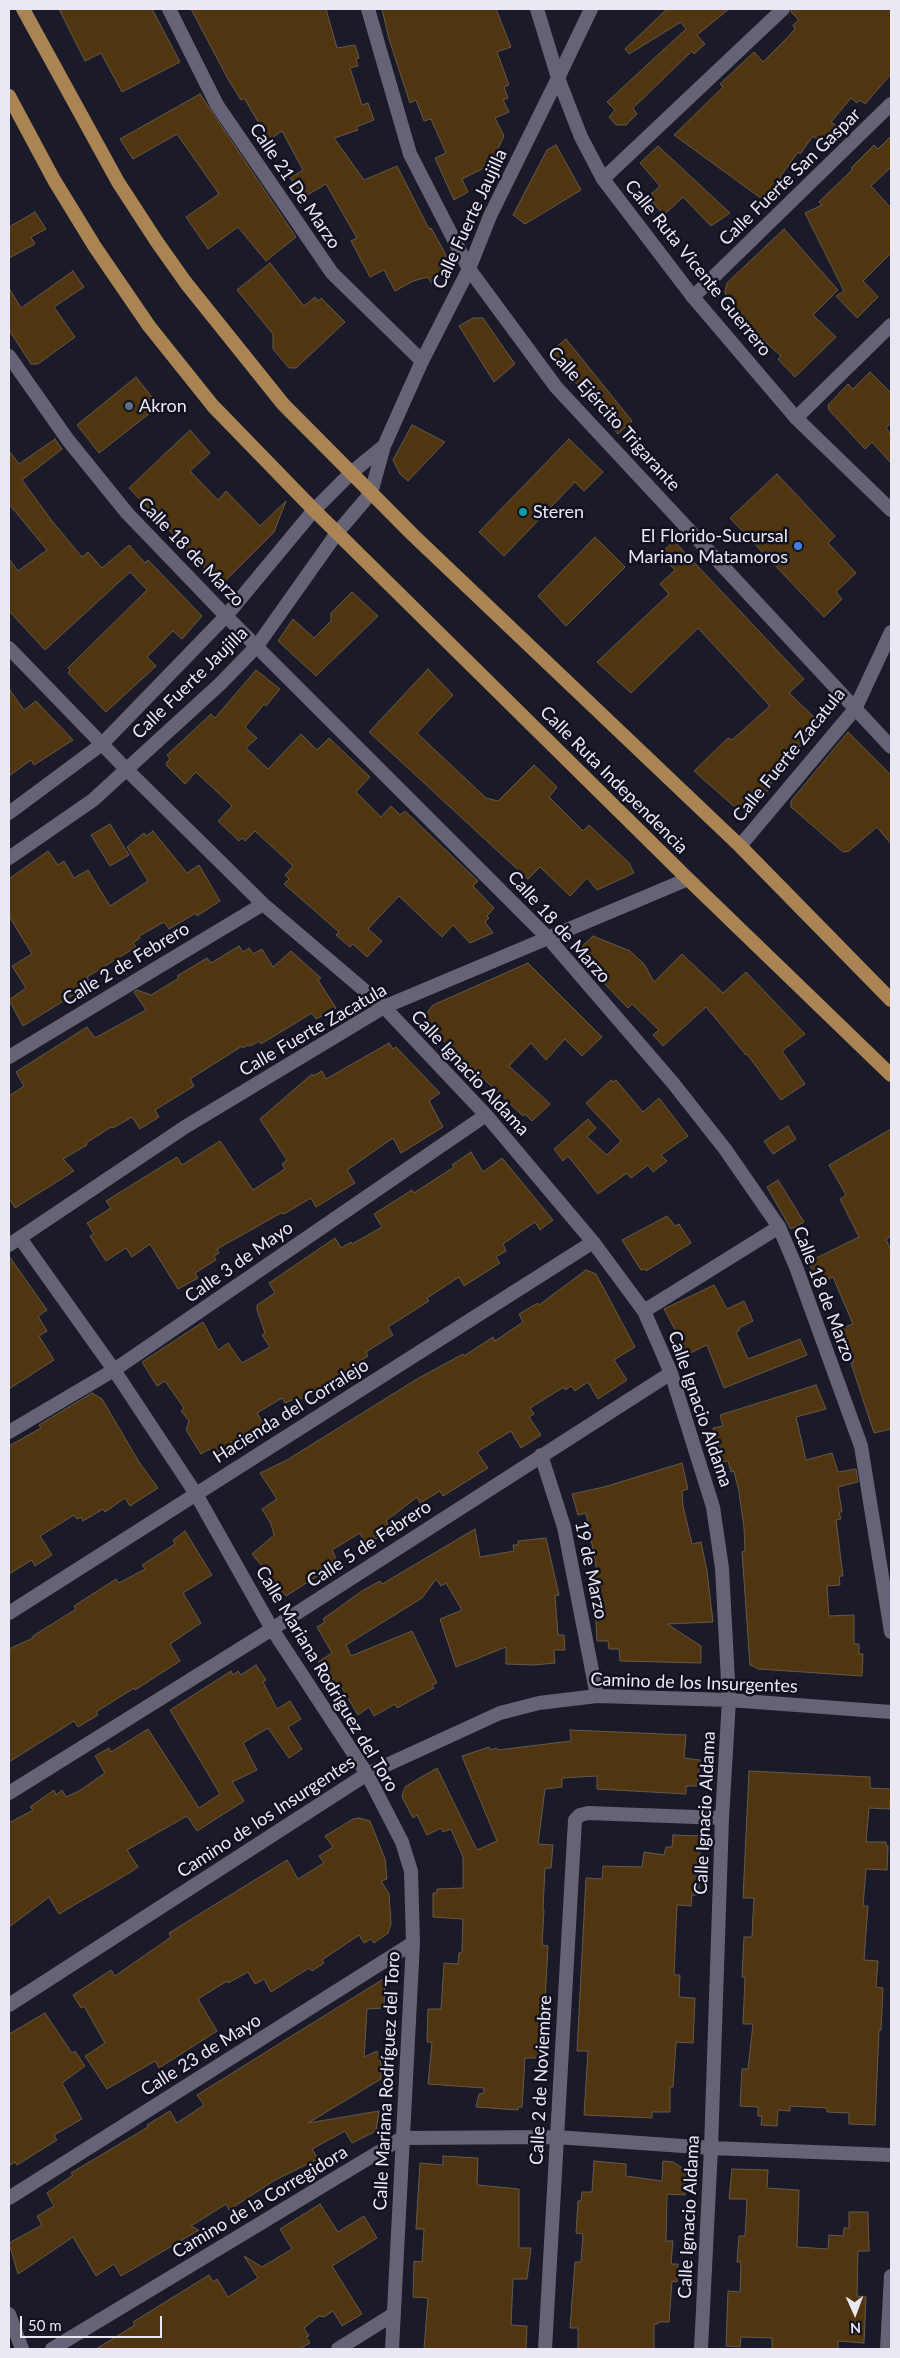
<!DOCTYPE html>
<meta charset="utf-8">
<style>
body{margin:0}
#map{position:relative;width:900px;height:2358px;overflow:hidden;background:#1b1a28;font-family:Lato,sans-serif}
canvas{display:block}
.frame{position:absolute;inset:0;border:10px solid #e9e8f3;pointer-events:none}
.north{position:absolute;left:830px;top:2288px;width:50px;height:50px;-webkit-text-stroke:4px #12111f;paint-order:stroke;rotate:178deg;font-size:14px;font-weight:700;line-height:20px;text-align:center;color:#e9e8f3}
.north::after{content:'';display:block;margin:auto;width:18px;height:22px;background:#e9e8f3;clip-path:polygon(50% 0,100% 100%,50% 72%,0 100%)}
.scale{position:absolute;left:20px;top:2316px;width:142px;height:22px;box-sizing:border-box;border:2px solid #e9e8f3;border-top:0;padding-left:6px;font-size:15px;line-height:18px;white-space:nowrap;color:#e9e8f3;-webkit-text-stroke:4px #12111f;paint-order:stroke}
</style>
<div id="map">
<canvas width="900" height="2358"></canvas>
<div class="frame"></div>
<div class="north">N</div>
<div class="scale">50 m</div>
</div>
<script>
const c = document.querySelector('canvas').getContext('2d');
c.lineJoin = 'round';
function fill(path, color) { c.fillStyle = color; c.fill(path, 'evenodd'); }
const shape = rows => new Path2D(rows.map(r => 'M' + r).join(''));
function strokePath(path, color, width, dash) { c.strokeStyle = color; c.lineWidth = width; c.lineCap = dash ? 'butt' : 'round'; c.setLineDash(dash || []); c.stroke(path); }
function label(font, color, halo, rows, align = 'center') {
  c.font = font + ' Lato,sans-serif'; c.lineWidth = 5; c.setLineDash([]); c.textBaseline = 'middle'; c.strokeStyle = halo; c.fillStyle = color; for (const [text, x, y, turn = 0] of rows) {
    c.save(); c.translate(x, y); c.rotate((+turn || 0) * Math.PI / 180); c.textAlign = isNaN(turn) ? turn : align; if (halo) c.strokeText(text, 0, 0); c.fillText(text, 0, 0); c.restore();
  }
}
const building = shape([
 [59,9,152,9,180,62,122,92,101,53,85,61,59,9],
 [191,9,326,9,337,48,355,45,359,58,356,59,358,66,350,68,362,105,368,103,374,120,356,127,358,130,334,138,364,180,397,166,429,229,431,228,449,260,432,284,428,277,413,281,395,291,384,270,370,277,351,241,357,238,326,184,304,197,290,178,303,170,282,131,269,140,244,98,241,100,228,79,191,9],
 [382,9,496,9,511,47,497,52,509,85,504,87,508,98,503,100,509,112,495,118,504,136,494,157,483,166,484,168,462,179,468,192,454,200,435,158,446,153,431,119,424,121,416,100,410,103,389,39,382,9],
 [667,9,729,9,697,35,705,44,694,54,692,51,633,108,637,114,626,125,616,125,609,117,615,110,607,102,686,29,681,22,629,54,625,49,667,9],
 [792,9,891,9,891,74,865,104,860,100,857,103,851,98,831,122,840,128,823,143,813,136,800,154,798,152,780,177,784,180,762,199,674,135,723,87,720,84,754,52,763,62,788,37,795,29,793,25,799,20,791,12,792,9],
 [200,94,296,237,266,261,238,227,208,249,186,217,219,194,177,134,133,159,120,139,200,94],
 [891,136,891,167,871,186,891,208,891,253,863,281,878,297,857,318,836,296,844,291,805,213,822,205,819,202,853,169,851,168,874,145,878,149,891,136],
 [556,145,581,190,525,224,513,215,547,150,556,145],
 [658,146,730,213,711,226,683,197,664,215,648,197,660,186,640,163,658,146],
 [35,212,46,229,31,237,35,244,9,258,9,227,35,212],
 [784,229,838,290,813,315,836,337,795,377,778,359,781,356,754,332,728,301,725,292,727,283,784,229],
 [270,263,304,306,315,297,318,301,321,298,345,322,296,368,289,368,273,349,273,334,237,290,270,263],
 [73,271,84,287,54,307,75,337,38,364,31,364,9,330,9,288,21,308,73,271],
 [473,318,483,318,515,364,494,382,459,326,473,318],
 [566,339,632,421,618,434,550,352,566,339],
 [870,372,891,393,891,423,886,428,891,435,891,463,872,442,865,449,829,410,828,405,848,384,853,389,870,372],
 [136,377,159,406,99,453,77,425,136,377],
 [412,425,445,442,408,481,400,474,393,460,412,425],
 [190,430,210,453,190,471,218,500,226,491,260,526,286,501,274,532,221,585,129,488,190,430],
 [55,439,62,449,22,480,52,521,82,557,88,552,102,568,129,545,145,563,148,560,202,616,182,639,173,631,147,657,156,666,106,712,68,673,70,670,68,668,147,590,130,572,45,650,9,611,9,559,18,571,47,550,9,504,9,451,19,464,55,439],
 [569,439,603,472,584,491,575,482,504,556,479,532,569,439],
 [777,474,835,536,828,543,856,573,836,592,842,599,824,617,730,518,777,474],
 [595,537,625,567,566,626,538,596,595,537],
 [674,541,804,679,789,693,817,720,812,733,771,779,771,787,753,806,737,809,694,771,728,738,732,740,770,706,698,628,631,693,597,662,669,594,660,584,675,570,660,554,674,541],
 [352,592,378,616,316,676,278,641,293,619,314,638,331,621,331,613,352,592],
 [428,669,453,695,417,733,486,798,498,801,534,765,557,787,549,797,583,831,589,825,629,863,634,873,597,890,587,878,570,896,540,867,528,879,369,732,428,669],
 [256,670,280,689,266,706,264,704,245,727,257,738,246,748,268,769,301,734,317,750,329,738,370,777,356,792,381,817,391,806,400,815,405,811,478,881,473,886,494,908,487,916,489,918,485,922,493,933,470,943,453,925,442,937,399,896,368,929,382,941,367,957,353,944,350,947,336,935,339,932,284,884,289,879,285,875,293,866,255,831,245,841,242,838,239,841,218,821,232,806,196,772,185,784,168,767,166,763,170,759,167,755,211,714,215,718,256,670],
 [9,689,24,710,36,701,73,740,34,765,31,760,9,776,9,689],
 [848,732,891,775,891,844,877,827,849,851,843,852,791,807,791,801,848,732],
 [110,824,129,855,110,866,91,835,110,824],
 [153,831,187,873,199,865,220,901,197,916,196,913,169,929,164,922,139,936,140,938,133,943,136,947,87,977,91,984,23,1026,9,1000,26,988,12,966,32,954,9,916,9,879,48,851,58,865,64,861,74,878,88,870,110,906,148,881,127,847,144,833,146,836,153,831],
 [593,936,630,951,644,964,654,982,682,954,723,993,746,972,805,1034,782,1051,805,1084,781,1100,747,1054,746,1055,706,1007,663,1046,653,1035,659,1030,632,1004,628,1008,575,953,593,936],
 [239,946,243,952,249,948,253,954,262,949,273,967,291,951,321,978,318,980,336,1008,316,1019,312,1013,261,1044,260,1041,250,1046,248,1045,243,1048,242,1046,228,1055,190,1079,194,1086,155,1110,159,1117,140,1129,132,1117,113,1128,111,1127,86,1143,87,1145,63,1159,74,1171,15,1208,9,1198,9,1096,24,1086,16,1072,87,1027,95,1038,146,1010,134,992,137,990,151,995,179,978,177,976,207,958,211,963,239,946],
 [528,963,602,1037,582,1056,565,1039,546,1060,531,1043,509,1066,550,1104,532,1121,525,1114,523,1116,455,1052,428,1026,426,1019,426,1014,433,1005,528,963],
 [389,1043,393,1049,396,1047,440,1093,429,1101,443,1127,401,1153,393,1138,347,1170,355,1183,316,1207,311,1198,284,1214,281,1213,217,1249,219,1253,214,1256,216,1260,195,1273,198,1278,178,1289,150,1244,132,1257,126,1248,106,1261,90,1236,94,1234,87,1223,111,1208,106,1201,177,1157,182,1165,220,1141,253,1190,285,1169,282,1164,287,1160,260,1119,312,1074,313,1076,322,1071,326,1079,389,1043],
 [611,1080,613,1082,616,1080,643,1112,659,1098,688,1136,661,1155,667,1161,653,1172,648,1165,631,1178,627,1173,598,1194,568,1156,563,1161,554,1149,588,1119,596,1128,587,1137,607,1155,621,1141,586,1103,611,1080],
 [788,1126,796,1139,773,1154,764,1141,788,1126],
 [891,1129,891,1236,886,1239,891,1251,891,1429,874,1433,851,1363,854,1362,842,1328,853,1324,833,1277,819,1284,808,1262,859,1237,840,1199,846,1195,829,1165,891,1129],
 [471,1152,483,1172,502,1158,553,1220,540,1230,535,1222,503,1244,506,1251,496,1257,500,1263,464,1286,459,1277,427,1298,429,1301,388,1327,393,1335,366,1352,368,1356,301,1399,299,1397,285,1403,282,1398,257,1413,263,1423,213,1455,209,1449,201,1454,186,1430,189,1421,181,1411,184,1408,165,1381,157,1386,142,1362,203,1322,218,1350,228,1343,242,1363,270,1347,262,1335,265,1333,257,1310,257,1305,275,1293,269,1283,335,1238,341,1248,351,1242,352,1244,382,1227,374,1214,412,1190,414,1193,454,1167,452,1165,471,1152],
 [778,1180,804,1222,791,1229,767,1187,778,1180],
 [667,1216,675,1226,679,1224,691,1243,646,1271,645,1269,641,1270,622,1240,667,1216],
 [9,1256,47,1310,38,1316,47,1331,39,1336,54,1360,9,1389,9,1256],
 [586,1270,596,1274,635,1347,614,1360,627,1380,598,1399,588,1382,575,1391,571,1386,565,1390,564,1387,530,1408,534,1414,529,1417,541,1435,521,1448,511,1431,477,1452,488,1468,443,1496,440,1491,420,1503,417,1497,386,1521,391,1529,366,1545,360,1533,332,1550,338,1563,286,1596,252,1554,274,1535,271,1524,262,1509,277,1499,260,1473,287,1460,417,1379,463,1354,464,1356,493,1337,495,1341,523,1322,519,1314,538,1303,539,1305,586,1270],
 [714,1285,727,1309,744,1301,753,1321,739,1328,740,1330,736,1332,748,1359,800,1339,807,1355,724,1388,707,1345,688,1354,664,1309,714,1285],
 [816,1385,826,1409,796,1417,806,1460,832,1453,838,1472,856,1469,858,1482,838,1487,842,1512,839,1512,841,1519,836,1520,843,1576,839,1576,840,1585,827,1586,829,1616,854,1615,854,1644,859,1644,859,1654,863,1654,862,1676,759,1669,750,1665,742,1552,745,1551,744,1528,739,1492,734,1471,731,1472,728,1461,722,1462,713,1428,723,1426,720,1415,816,1385],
 [92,1393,102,1399,139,1462,158,1488,130,1506,125,1498,105,1512,103,1509,83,1521,81,1517,77,1519,74,1515,40,1536,52,1555,35,1566,32,1560,9,1574,9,1446,41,1428,39,1425,92,1393],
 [682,1463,688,1489,682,1491,683,1506,692,1544,701,1542,707,1571,713,1622,667,1624,701,1646,701,1663,620,1661,619,1649,609,1649,608,1641,597,1641,593,1572,597,1571,586,1513,578,1515,572,1494,604,1487,682,1463],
 [475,1529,480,1557,514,1551,513,1545,518,1545,518,1541,546,1538,559,1595,555,1596,558,1635,564,1635,565,1650,554,1650,555,1663,534,1665,506,1664,506,1647,456,1667,440,1619,462,1610,446,1583,441,1586,436,1579,422,1598,346,1645,351,1656,412,1631,437,1683,432,1685,434,1688,397,1708,395,1704,374,1716,369,1707,358,1715,341,1686,335,1689,318,1662,332,1653,317,1627,325,1622,323,1619,362,1591,380,1581,382,1584,475,1529],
 [185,1531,212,1575,183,1593,201,1623,170,1644,180,1661,135,1690,134,1688,96,1712,98,1715,78,1727,74,1721,9,1762,9,1649,33,1638,33,1636,76,1609,74,1606,116,1579,119,1583,145,1569,142,1565,175,1544,173,1540,185,1531],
 [256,1665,266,1680,263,1682,277,1709,290,1701,301,1719,288,1727,302,1749,289,1758,268,1728,243,1743,257,1770,232,1782,244,1801,197,1831,187,1816,127,1850,138,1867,129,1873,59,1914,49,1897,9,1927,9,1823,33,1810,30,1807,54,1790,56,1795,62,1790,66,1797,79,1791,105,1773,95,1756,109,1748,111,1752,148,1729,199,1808,220,1794,170,1710,231,1671,233,1675,238,1671,241,1675,256,1665],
 [570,1730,686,1735,684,1758,700,1760,697,1786,686,1786,686,1794,597,1789,597,1776,562,1778,562,1787,545,1789,538,1844,553,1845,551,1868,545,1868,543,1910,544,1910,542,1945,548,1946,542,2058,525,2058,522,2107,518,2107,518,2110,476,2107,479,2094,484,2093,484,2088,428,2084,432,2042,427,2042,428,2009,441,2009,444,1963,458,1964,459,1953,462,1952,463,1919,433,1917,433,1893,437,1893,437,1889,463,1888,463,1857,451,1829,443,1832,441,1828,427,1835,417,1815,413,1818,402,1797,403,1792,406,1786,437,1768,477,1850,497,1841,462,1756,489,1747,490,1750,497,1748,498,1750,571,1741,570,1730],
 [749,1771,870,1777,870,1788,891,1789,890,1809,869,1808,866,1842,886,1842,886,1846,888,1846,887,1870,866,1869,863,1906,868,1906,864,1960,878,1961,876,1987,883,1988,881,2030,879,2030,875,2125,849,2124,849,2113,827,2112,827,2108,790,2106,790,2111,778,2110,777,2126,761,2125,762,2116,758,2116,758,2107,740,2106,742,2069,748,2069,753,2024,743,2024,745,1977,742,1977,744,1937,752,1937,753,1915,754,1898,743,1898,749,1771],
 [359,1818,370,1821,385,1859,387,1879,381,1881,389,1894,391,1924,388,1933,374,1943,371,1939,364,1943,359,1935,322,1960,324,1963,312,1971,309,1968,271,1992,264,1979,255,1984,248,1972,228,1983,227,1981,198,1999,217,2031,159,2068,155,2061,107,2089,85,2056,105,2043,84,2006,81,2008,73,1995,111,1970,115,1976,171,1937,169,1933,287,1860,298,1879,324,1863,319,1856,333,1847,325,1836,353,1819,359,1818],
 [673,1835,700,1836,699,1895,692,1895,691,1906,677,1905,675,1952,674,1975,680,1975,679,1997,695,1998,693,2043,676,2042,673,2087,670,2087,670,2112,652,2112,652,2118,584,2115,588,2051,577,2051,586,1878,602,1879,603,1866,642,1867,644,1852,664,1855,666,1847,672,1847,673,1835],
 [385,1978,384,2008,367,2009,364,2057,377,2051,381,2064,381,2079,308,2123,379,2111,376,2131,352,2143,345,2131,312,2149,318,2159,275,2180,229,2210,226,2204,191,2226,199,2230,121,2276,114,2264,96,2276,73,2237,18,2274,9,2243,42,2225,37,2216,54,2206,47,2193,73,2175,71,2173,148,2127,147,2125,170,2111,177,2123,204,2105,197,2095,385,1978],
 [45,2013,72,2053,75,2051,85,2066,62,2083,82,2119,54,2135,57,2140,17,2165,15,2162,9,2166,9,2034,45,2013],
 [443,2156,478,2158,477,2185,519,2189,519,2248,531,2248,527,2279,513,2279,511,2325,527,2326,526,2349,424,2349,428,2298,413,2297,414,2261,422,2262,424,2229,416,2229,420,2163,443,2165,443,2156],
 [594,2161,626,2164,626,2176,662,2181,663,2161,673,2162,681,2167,686,2174,685,2195,667,2194,666,2241,673,2241,671,2264,678,2264,677,2282,672,2281,669,2322,658,2322,658,2324,654,2324,654,2349,578,2349,578,2328,570,2328,575,2262,581,2262,583,2234,576,2233,578,2201,581,2201,582,2192,592,2192,594,2161],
 [732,2169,768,2170,767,2188,799,2190,797,2247,828,2249,829,2235,843,2236,844,2228,849,2228,849,2212,868,2212,869,2251,858,2251,857,2296,866,2297,864,2343,838,2341,838,2349,772,2349,772,2338,741,2337,740,2347,726,2346,728,2291,740,2292,741,2262,737,2262,739,2236,745,2236,747,2199,729,2199,732,2169],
 [320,2204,338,2232,364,2216,377,2238,332,2266,362,2314,342,2326,333,2311,324,2317,319,2316,304,2328,309,2336,306,2337,310,2343,299,2349,96,2349,135,2325,133,2322,209,2275,213,2282,217,2279,228,2297,258,2278,244,2256,262,2267,292,2249,280,2229,320,2204]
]);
const minor = shape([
 [169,9,217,105,332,273,422,361],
 [368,9,410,154,469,269,556,387,891,747],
 [603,179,783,9],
 [693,297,891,104],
 [9,356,68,440,127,513,226,616,549,939,673,1083,725,1149,779,1227,796,1267,861,1446,891,1632],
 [796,418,891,325],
 [9,648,127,770,263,904,384,1007,486,1115,593,1242,644,1311,671,1373,713,1507,722,1568,729,1700,722,1818,711,2148,701,2349],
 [740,846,855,709,891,632],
 [9,1057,263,904],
 [20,1238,114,1370,196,1494,272,1629,367,1774,402,1842,411,1871,413,1943,392,2349],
 [9,1245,185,1127,384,1007,688,879],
 [644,1311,779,1227],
 [9,1432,114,1370,486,1115],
 [541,1455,564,1527,597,1696],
 [9,1613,593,1242],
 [9,1793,272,1629,671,1373],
 [9,2005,367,1774,500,1713,539,1703,597,1696,729,1700,891,1712],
 [9,2198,413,1943],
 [52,2349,402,2138,556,2137,711,2148,891,2155],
 [338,2349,394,2314],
 [545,2349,575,1820,580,1815,588,1813,722,1818],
 [887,2349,891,2276]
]);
const tertiary = shape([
 [558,78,591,9],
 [9,2314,22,2349]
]);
const secondary = shape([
 [537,9,558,78,581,137,603,179,693,297,796,418,891,510],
 [9,813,102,744,226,616,314,510,351,473,384,446],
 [9,858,93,800,220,684,257,646,337,533,371,493,384,446,422,361,469,269,490,216,558,78]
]);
const primary = shape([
 [23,9,118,182,157,242,186,283,283,404,413,535,740,846,891,1000],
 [9,96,54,180,95,247,149,326,213,406,314,510,688,879,891,1075]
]);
const markers = [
 [129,406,5,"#5c6f8a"],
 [523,512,5,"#0f9aa8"],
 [798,546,5,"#3f7fe0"]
];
const streetNames = [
 ["Calle Fuerte San Gaspar",790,177,-44],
 ["Calle 21 De Marzo",295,186,56],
 ["Calle Fuerte Jaujilla",470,219,-65],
 ["Calle Ruta Vicente Guerrero",698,268,51],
 ["Calle Ejército Trigarante",614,419,48],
 ["Calle 18 de Marzo",191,552,46],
 ["Calle Fuerte Jaujilla",190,683,-44],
 ["Calle Fuerte Zacatula",789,755,-51],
 ["Calle Ruta Independencia",614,780,45],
 ["Calle 18 de Marzo",559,927,48],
 ["Calle 2 de Febrero",126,964,-31],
 ["Calle Fuerte Zacatula",313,1030,-30],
 ["Calle Ignacio Aldama",470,1073,47],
 ["Calle 3 de Mayo",239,1262,-35],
 ["Calle 18 de Marzo",824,1294,69],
 ["Calle Ignacio Aldama",700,1409,71],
 ["Hacienda del Corralejo",291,1411,-32],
 ["Calle 5 de Febrero",369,1544,-33],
 ["19 de Marzo",591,1570,78],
 ["Calle Mariana Rodríguez del Toro",327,1679,59],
 ["Camino de los Insurgentes",694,1683,2],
 ["Calle Ignacio Aldama",705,1813,-87],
 ["Camino de los Insurgentes",266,1817,-33],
 ["Calle 23 de Mayo",201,2055,-32],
 ["Calle 2 de Noviembre",541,2080,-87],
 ["Calle Mariana Rodríguez del Toro",387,2081,-87],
 ["Camino de la Corregidora",260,2202,-31],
 ["Calle Ignacio Aldama",689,2217,-87]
];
const poiNames = [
 ["Akron",139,406],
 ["Steren",533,512],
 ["El Florido-Sucursal",788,536,"right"],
 ["Mariano Matamoros",788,557,"right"]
];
fill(building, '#503610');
strokePath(building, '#66594b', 1);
strokePath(minor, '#656476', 14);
strokePath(tertiary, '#656476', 14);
strokePath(secondary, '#656476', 14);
strokePath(primary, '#ab8453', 14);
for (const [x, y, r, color] of markers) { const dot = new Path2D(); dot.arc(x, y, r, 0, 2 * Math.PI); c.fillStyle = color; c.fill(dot); strokePath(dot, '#12111f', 2); }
label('18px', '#e9e8f3', '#12111f', streetNames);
label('18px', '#e9e8f3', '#12111f', poiNames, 'left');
</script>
